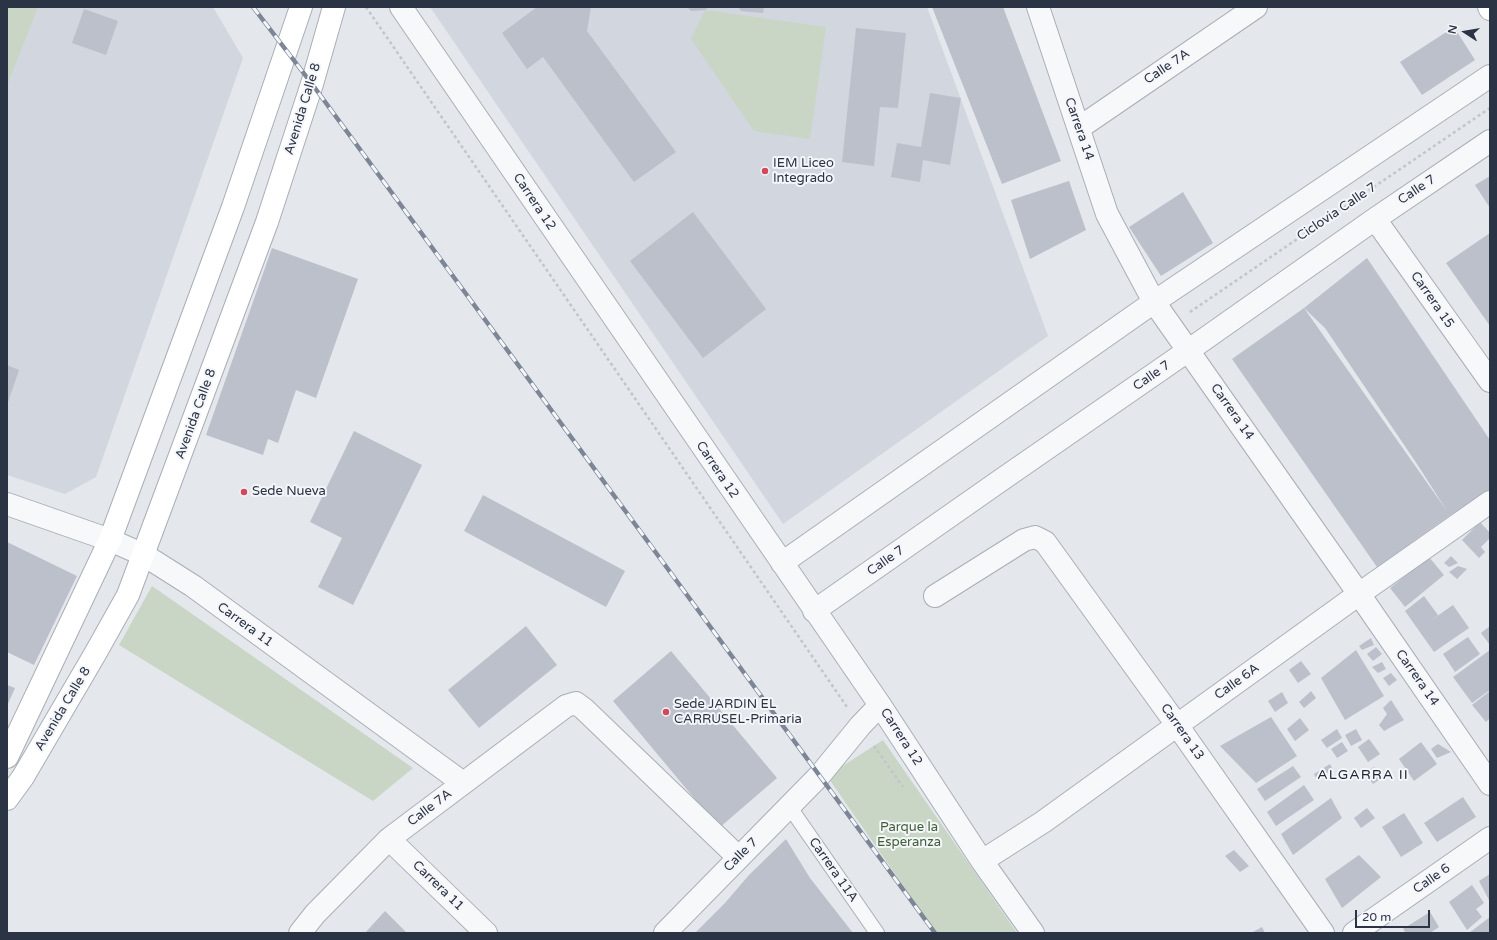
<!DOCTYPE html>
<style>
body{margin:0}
#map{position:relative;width:1497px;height:940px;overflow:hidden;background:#e4e7ec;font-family:"Varela Round",sans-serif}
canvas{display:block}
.frame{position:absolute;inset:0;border:8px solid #2b3445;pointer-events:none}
.north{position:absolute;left:1445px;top:12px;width:40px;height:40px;-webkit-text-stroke:3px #f4f6f9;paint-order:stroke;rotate:282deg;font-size:11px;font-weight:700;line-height:16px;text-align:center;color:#2b3445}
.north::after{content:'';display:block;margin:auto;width:14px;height:18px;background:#2b3445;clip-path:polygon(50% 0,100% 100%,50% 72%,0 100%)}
.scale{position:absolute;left:1355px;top:910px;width:75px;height:18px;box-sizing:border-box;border:2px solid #2b3445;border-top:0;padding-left:5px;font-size:12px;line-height:14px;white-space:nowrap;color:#2b3445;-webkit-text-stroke:3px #f4f6f9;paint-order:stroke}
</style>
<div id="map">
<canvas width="1497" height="940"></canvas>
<div class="frame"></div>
<div class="north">N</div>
<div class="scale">20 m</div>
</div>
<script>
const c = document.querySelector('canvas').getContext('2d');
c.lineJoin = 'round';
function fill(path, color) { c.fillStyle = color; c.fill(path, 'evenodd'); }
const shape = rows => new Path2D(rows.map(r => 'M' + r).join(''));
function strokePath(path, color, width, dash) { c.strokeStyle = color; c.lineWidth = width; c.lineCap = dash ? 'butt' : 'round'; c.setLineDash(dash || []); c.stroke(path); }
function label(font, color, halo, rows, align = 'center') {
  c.font = font + ' "Varela Round",sans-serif'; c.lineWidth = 4; c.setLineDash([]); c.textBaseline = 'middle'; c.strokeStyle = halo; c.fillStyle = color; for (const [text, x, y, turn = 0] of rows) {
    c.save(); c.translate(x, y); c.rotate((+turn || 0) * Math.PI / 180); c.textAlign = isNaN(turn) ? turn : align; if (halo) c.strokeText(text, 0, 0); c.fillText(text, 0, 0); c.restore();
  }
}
const built = shape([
 [7,7,213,7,243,58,96,477,65,494,7,475],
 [430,7,927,7,1048,336,783,524]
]);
const green = shape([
 [7,7,38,7,7,86],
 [705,10,826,27,810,139,754,131,691,39],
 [152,586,413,768,373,801,119,645],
 [883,740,1017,933,936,933,827,776]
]);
const building = shape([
 [537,7,591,7,587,31,676,152,634,182,543,57,527,69,502,33],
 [687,7,709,7,705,10,691,11],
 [738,7,764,7,763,13,741,11],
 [932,7,1003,7,1061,161,1002,184],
 [84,9,118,21,106,55,72,43],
 [1454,27,1475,60,1422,95,1400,62],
 [856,28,906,33,898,108,880,107,874,166,842,162],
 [930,93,961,98,950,165,923,160,920,182,891,177,897,143,921,147],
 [1490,176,1490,208,1475,185],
 [1069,181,1086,230,1030,259,1011,200],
 [1183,192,1213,243,1161,276,1129,227],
 [693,212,766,309,703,358,630,261],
 [1490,233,1490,326,1446,263],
 [272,248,358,279,316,398,296,390,278,443,268,439,263,455,206,435],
 [1367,258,1490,440,1490,489,1449,516,1377,567,1232,359,1304,308,1447,511,1417,464,1325,328,1304,308],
 [7,365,19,370,7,405],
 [354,431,422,465,353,605,318,587,342,538,310,522],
 [483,495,625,571,606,607,464,531],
 [1480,522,1490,533,1490,538,1481,547,1485,552,1479,558,1462,540],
 [7,542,77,576,34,665,7,652],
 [1451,556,1458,563,1449,567,1444,563],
 [1429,557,1444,575,1405,607,1390,588],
 [1458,566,1467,569,1457,579,1449,572],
 [1424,596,1438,615,1430,621,1453,605,1469,628,1434,652,1405,611],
 [526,626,557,665,479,728,448,690],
 [1490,626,1490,645,1481,633],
 [1468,637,1480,654,1455,672,1443,654],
 [1371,638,1374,645,1362,650,1359,646],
 [1376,647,1382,654,1373,661,1367,654],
 [1356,650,1384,696,1345,720,1321,678],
 [1490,650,1490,690,1472,703,1453,677],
 [671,651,777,778,719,828,613,701],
 [1301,661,1311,674,1298,683,1289,670],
 [1382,662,1386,669,1378,673,1372,667],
 [1391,673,1397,680,1389,686,1383,678],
 [7,685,15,688,7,706],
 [1311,691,1316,698,1304,708,1299,702],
 [1490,691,1490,718,1486,722,1472,705],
 [1282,692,1288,703,1275,712,1268,701],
 [1391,700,1404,720,1384,731,1379,725,1387,714,1383,708],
 [1271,717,1297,756,1256,783,1220,746],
 [1300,718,1309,730,1295,741,1287,729],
 [1337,729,1342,738,1327,748,1321,740],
 [1356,729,1362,740,1351,746,1345,735],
 [1369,739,1380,754,1368,762,1358,747],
 [1342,742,1348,751,1337,758,1331,749],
 [1421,742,1437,764,1414,781,1399,759],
 [1438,744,1451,752,1437,758,1431,749],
 [1330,764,1333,770,1316,778,1314,774],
 [1293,766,1301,777,1265,801,1257,789],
 [1374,767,1382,778,1373,784,1365,773],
 [1304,785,1314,800,1276,826,1267,812],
 [1463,797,1476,817,1437,842,1424,823],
 [1331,798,1342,818,1293,855,1281,834],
 [1367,808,1375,818,1361,828,1354,818],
 [1404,813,1423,843,1401,857,1382,827],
 [786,839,810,878,853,933,695,933,725,903,749,875],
 [1234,850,1249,866,1240,872,1225,856],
 [1359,855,1381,877,1342,908,1325,879],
 [1490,874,1490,902,1479,881],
 [1472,885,1484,903,1476,909,1482,917,1467,930,1449,902],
 [385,911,407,933,365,933],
 [1430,912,1439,927,1430,933,1406,933,1403,929],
 [1490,917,1490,933,1469,933],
 [1262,927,1265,933,1251,933]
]);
const path = shape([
 [366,7,847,707],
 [1190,312,1490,108],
 [874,746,903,787]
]);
const lane = shape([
 [789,806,877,933]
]);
const street = shape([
 [401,7,880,705,982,861,1033,933],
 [1038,7,1107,214,1154,302,1359,594,1490,784],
 [1079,128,1256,7],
 [1375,219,1490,381],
 [7,504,110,540,144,555,193,586,463,783],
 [782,563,1154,302,1490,76],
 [935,596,1024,540,1035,537,1045,542,1177,725,1323,933],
 [814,611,1004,478,1189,350,1375,219,1490,141],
 [389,839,486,933],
 [982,861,1043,822,1359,594,1490,502],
 [300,933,315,914,389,839,566,706,576,703,584,709,738,857],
 [665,933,820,775,860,726,880,705],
 [1354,933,1490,838]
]);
const secondary = shape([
 [1489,7,1490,9],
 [7,757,110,540,233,207,301,7],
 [7,799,23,777,95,654,128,595,267,222,312,84,334,7]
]);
const rail = shape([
 [253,7,312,84,935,933]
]);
const markers = [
 [765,171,4,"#d1495b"],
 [244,492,4,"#d1495b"],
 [666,712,4,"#d1495b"]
];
const streetNames = [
 ["Calle 7A",1167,67,-34],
 ["Avenida Calle 8",303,109,-73],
 ["Carrera 14",1079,129,71],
 ["Calle 7",1417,190,-34],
 ["Carrera 12",534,202,56],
 ["Ciclovia Calle 7",1337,212,-34],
 ["Carrera 15",1432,300,55],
 ["Calle 7",1152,376,-35],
 ["Carrera 14",1232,412,55],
 ["Avenida Calle 8",196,414,-70],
 ["Carrera 12",717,470,56],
 ["Calle 7",886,561,-35],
 ["Carrera 11",245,625,36],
 ["Carrera 14",1417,678,55],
 ["Calle 6A",1237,682,-36],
 ["Avenida Calle 8",63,709,-59],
 ["Carrera 13",1182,732,55],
 ["Carrera 12",901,737,57],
 ["Calle 7A",430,808,-37],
 ["Calle 7",741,855,-45],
 ["Carrera 11A",833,870,55],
 ["Calle 6",1432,879,-35],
 ["Carrera 11",438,886,44]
];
const poiNames = [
 ["IEM Liceo",773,164],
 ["Integrado",773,179],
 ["Sede Nueva",252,492],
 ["Sede JARDIN EL",674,705],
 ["CARRUSEL-Primaria",674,720]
];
const parkNames = [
 ["Parque la",909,828],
 ["Esperanza",909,843]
];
const neighbourhoodNames = [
 ["ALGARRA II",1363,775]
];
fill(built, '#d2d6de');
fill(green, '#c9d6c5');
fill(building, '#bbc0ca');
strokePath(lane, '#a9aeb7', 16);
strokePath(street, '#a9aeb7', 24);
strokePath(secondary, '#a9aeb7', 24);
strokePath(path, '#c2c5cb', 2.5, [3, 3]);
strokePath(lane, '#f7f8fa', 14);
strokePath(street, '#f7f8fa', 22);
strokePath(secondary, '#fff', 22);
strokePath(rail, '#7d8696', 4.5);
strokePath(rail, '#f4f6f9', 3, [9]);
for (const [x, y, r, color] of markers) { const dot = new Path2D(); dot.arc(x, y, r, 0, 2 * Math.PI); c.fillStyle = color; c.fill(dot); strokePath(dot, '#f4f6f9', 1.5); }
label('13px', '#2b3445', '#f4f6f9', streetNames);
label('13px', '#2b3445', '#f4f6f9', poiNames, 'left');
label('13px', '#3f6138', '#f4f6f9', parkNames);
c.letterSpacing = '1px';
label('14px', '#1d2536', '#f4f6f9', neighbourhoodNames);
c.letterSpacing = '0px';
</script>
